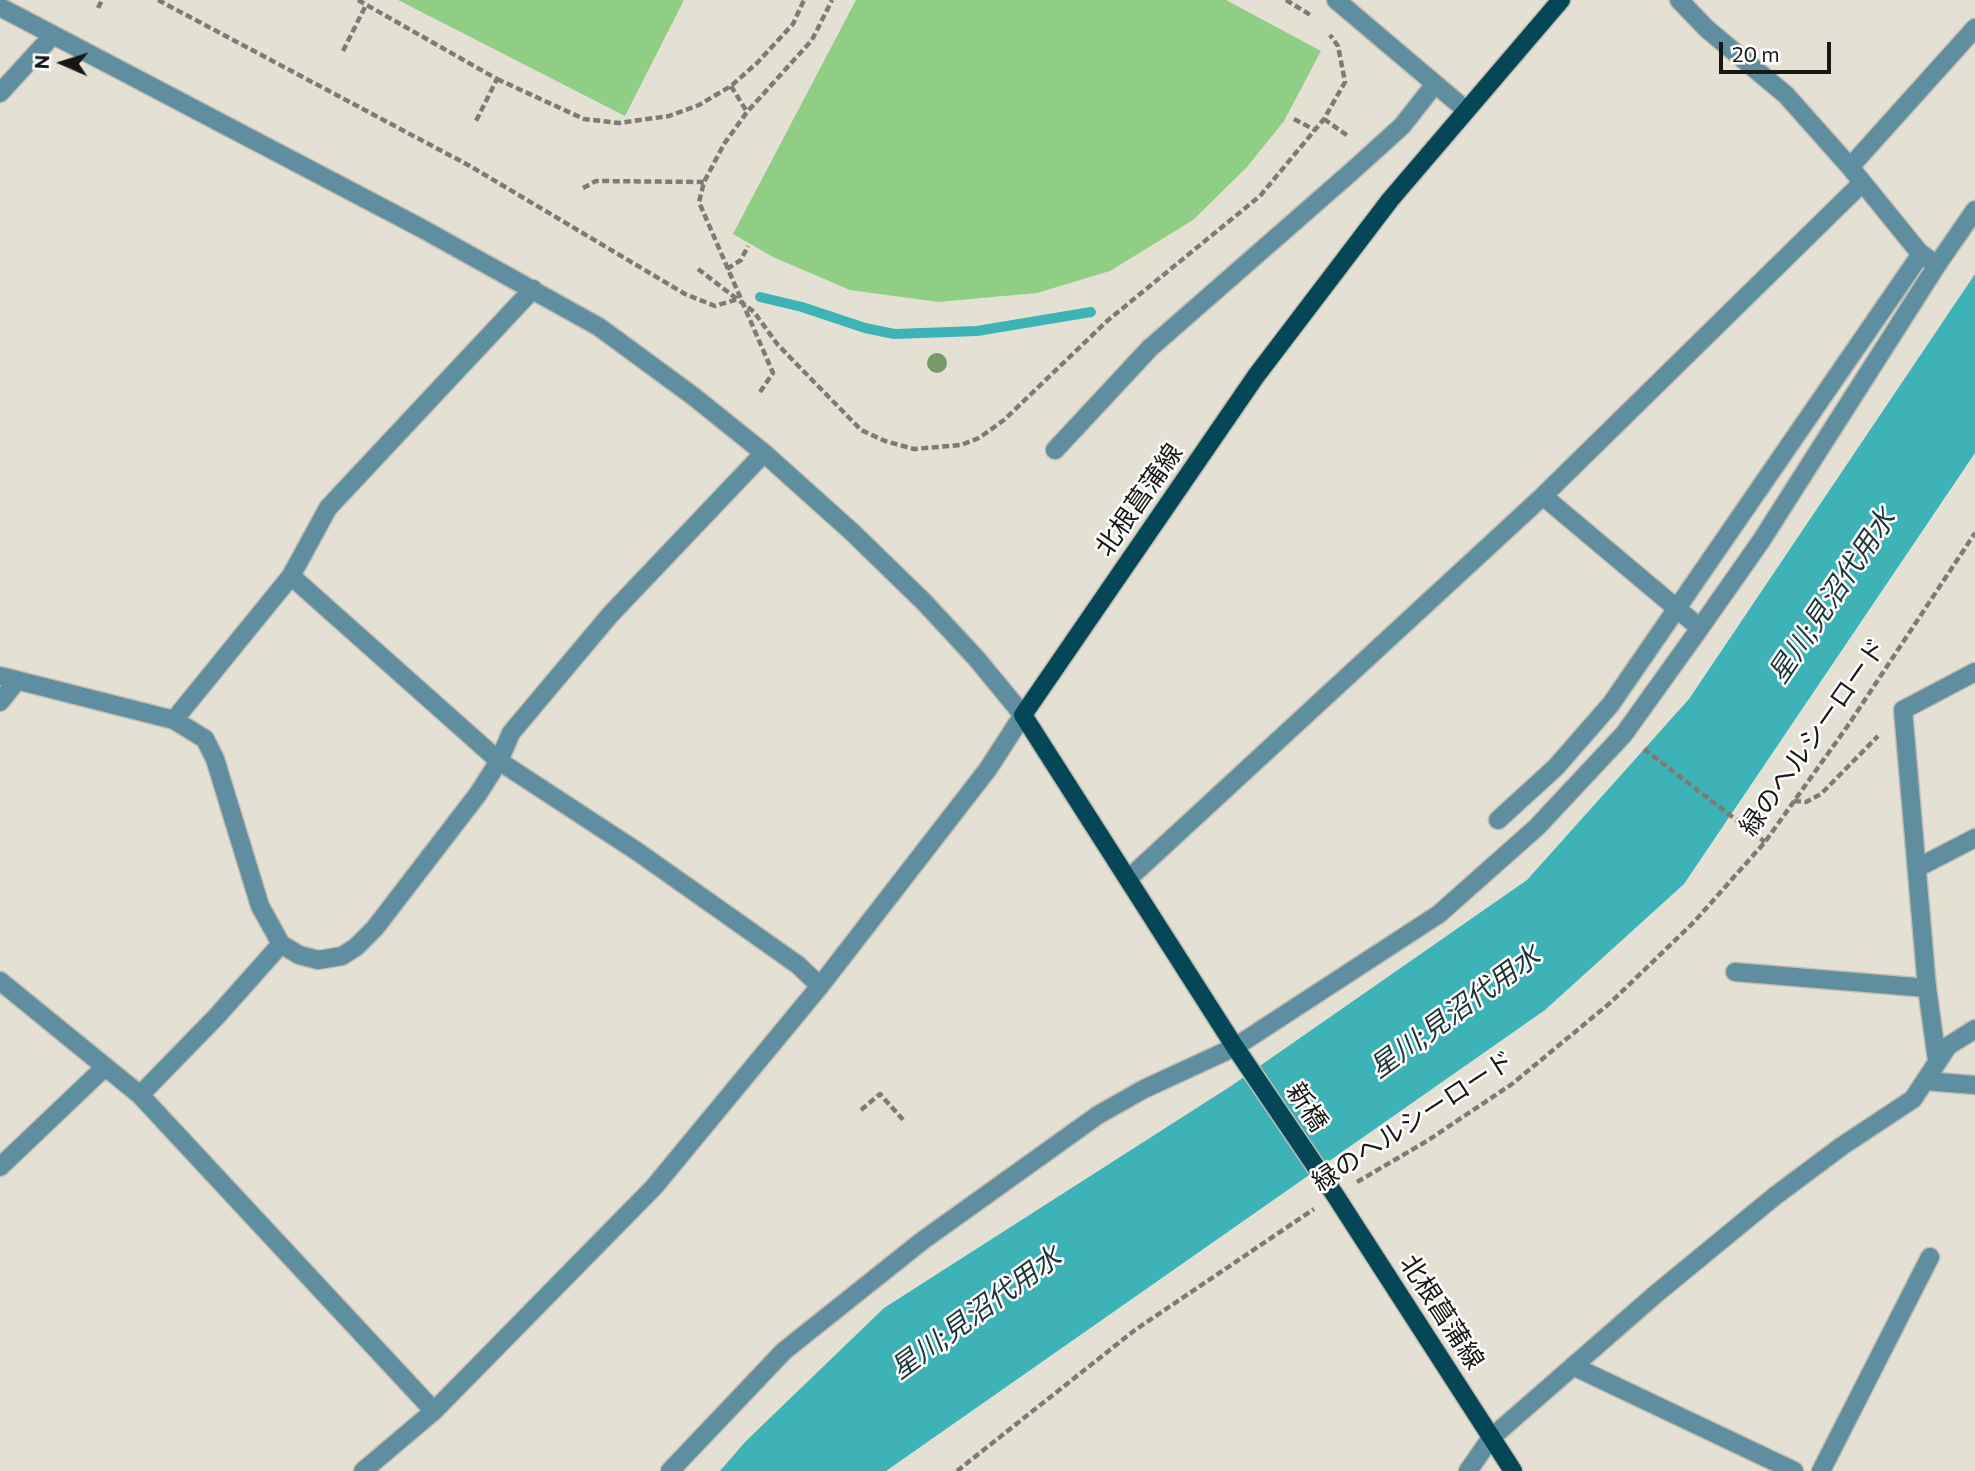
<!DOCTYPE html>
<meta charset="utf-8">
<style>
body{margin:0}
#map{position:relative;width:1975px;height:1471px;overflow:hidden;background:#e4e1d4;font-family:Commissioner,sans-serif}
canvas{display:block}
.north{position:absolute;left:28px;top:28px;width:70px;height:70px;-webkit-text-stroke:5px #fff;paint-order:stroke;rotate:273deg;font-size:19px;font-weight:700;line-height:28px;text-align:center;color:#181713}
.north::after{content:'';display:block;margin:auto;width:24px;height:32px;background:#181713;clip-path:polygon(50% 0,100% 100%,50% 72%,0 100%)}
.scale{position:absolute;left:1719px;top:42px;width:112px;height:32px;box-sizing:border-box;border:4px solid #181713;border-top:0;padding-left:9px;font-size:21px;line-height:24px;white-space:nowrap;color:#181713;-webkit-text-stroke:5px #fff;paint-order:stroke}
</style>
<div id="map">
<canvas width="1975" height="1471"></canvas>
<div class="north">N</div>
<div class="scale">20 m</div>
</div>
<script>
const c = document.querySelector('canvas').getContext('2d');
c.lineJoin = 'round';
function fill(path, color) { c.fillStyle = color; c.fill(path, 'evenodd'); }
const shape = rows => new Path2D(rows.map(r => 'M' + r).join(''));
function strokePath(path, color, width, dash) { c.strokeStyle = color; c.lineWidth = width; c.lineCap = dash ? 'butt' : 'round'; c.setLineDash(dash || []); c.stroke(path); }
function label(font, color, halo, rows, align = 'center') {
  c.font = font + ' Commissioner,"Noto Sans JP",sans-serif'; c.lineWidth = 5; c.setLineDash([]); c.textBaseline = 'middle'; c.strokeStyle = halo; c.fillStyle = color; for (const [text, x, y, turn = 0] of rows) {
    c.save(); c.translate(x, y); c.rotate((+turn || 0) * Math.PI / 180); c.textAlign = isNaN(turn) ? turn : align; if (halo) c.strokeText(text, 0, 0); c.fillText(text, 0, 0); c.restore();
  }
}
const green = shape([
 [398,0,684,0,625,116],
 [856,0,1226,0,1321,51,1284,121,1247,167,1193,220,1110,271,1037,293,938,302,850,290,773,257,733,234]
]);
const water = shape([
 [1975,274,1975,453,1684,884,1545,1010,886,1471,720,1471,745,1442,884,1308,1231,1086,1527,880,1689,699]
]);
const stream = shape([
 [760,297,802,307,865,328,894,334,977,331,1091,312]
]);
const path = shape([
 [158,0,470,166,685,294,715,306,738,299],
 [358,0,497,79,476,121],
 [1286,0,1312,16],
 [98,8,102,0],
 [343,51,366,5],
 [497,79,584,119,619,123,669,116,699,105,731,86,757,63,793,24,804,0],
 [731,86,747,112],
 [1294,119,1315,130],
 [1324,119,1348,136],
 [583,188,596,181,704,182],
 [698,269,754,312,778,345,861,430,885,441,914,449,961,445,979,438,1004,420,1107,321,1260,196,1324,119,1345,82,1338,46,1330,35],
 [727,269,741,260,748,246],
 [760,392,773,373,699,202,704,182,724,144,747,112,812,40,832,0],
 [1644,749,1765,842],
 [1794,801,1806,802,1821,794,1878,736],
 [861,1110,880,1094,905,1122],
 [1357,1182,1427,1141,1512,1084,1610,1003,1694,922,1765,842,1849,724,1975,533],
 [957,1471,1135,1330,1314,1209]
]);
const minor = shape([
 [1336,0,1466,110],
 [1679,0,1707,29,1786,95,1850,167,1919,252,1931,261],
 [0,7,421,228,599,327,693,396,764,453,852,532,924,602,976,658,1023,715,988,769,820,986,654,1187,434,1411,363,1471],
 [0,93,53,35],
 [1850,167,1975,28],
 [533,289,328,508,291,576,499,761,638,852,798,965,820,986],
 [1055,450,1150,348,1350,173,1402,126,1435,84],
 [1543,496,1700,628],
 [0,676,174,720,205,739,215,759,260,906,281,944,299,955,318,960,342,956,356,947,375,928,478,794,499,761,511,733,610,615,764,453],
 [0,702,16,682],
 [174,720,291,576],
 [1498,820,1556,767,1611,704,1921,254],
 [1917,868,1975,838],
 [1128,879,1543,496,1862,183],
 [1735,972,1927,988],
 [0,981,140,1095,434,1411],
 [1937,1060,1927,988,1903,710,1975,672],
 [1925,1081,1975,1085],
 [140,1095,217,1016,281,944],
 [0,1167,105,1067],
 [1573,1366,1794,1471],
 [670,1471,784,1351,922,1241,1098,1115,1144,1089,1235,1047,1439,914,1537,827,1624,734,1700,628,1761,541,1937,265,1975,210],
 [1468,1471,1491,1438,1657,1293,1775,1196,1842,1146,1913,1099,1948,1046,1975,1029],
 [1821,1471,1930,1257]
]);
const major = shape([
 [1513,1471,1335,1195,1235,1047,1023,715,1256,376,1390,200,1561,0]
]);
const trees = [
 [937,363]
];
const streetNames = [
 ["北根菖蒲線",1139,500,-55],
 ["緑のヘルシーロード",1813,737,-55],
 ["新橋",1307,1107,57],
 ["緑のヘルシーロード",1413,1121,-33],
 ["北根菖蒲線",1442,1312,57]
];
const waterNames = [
 ["星川;見沼代用水",1832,596,-56],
 ["星川;見沼代用水",1455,1012,-36],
 ["星川;見沼代用水",976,1313,-36]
];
fill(green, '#91ce85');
fill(water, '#3db3b8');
strokePath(stream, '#3db3b8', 10);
strokePath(minor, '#bfbdb1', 21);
strokePath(major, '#bfbdb1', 21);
strokePath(path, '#7d7b72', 4.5, [7, 3.5]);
strokePath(minor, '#5f8ea0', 18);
strokePath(major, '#054657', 18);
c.fillStyle = '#789a6a';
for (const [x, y] of trees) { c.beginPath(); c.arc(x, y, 10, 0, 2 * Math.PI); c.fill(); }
label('26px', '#181713', '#fff', streetNames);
label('italic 28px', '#1c3536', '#fff', waterNames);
</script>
